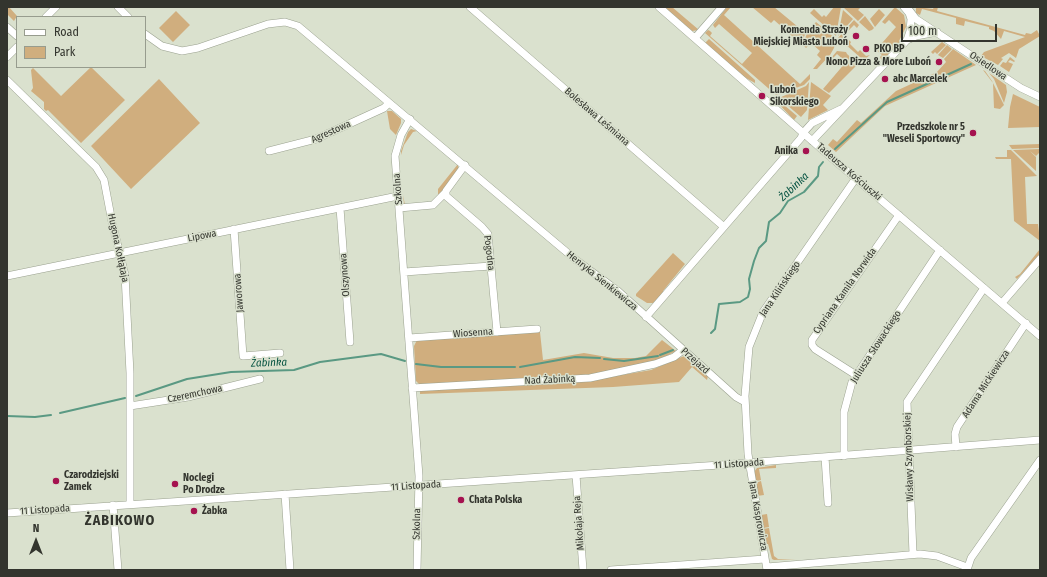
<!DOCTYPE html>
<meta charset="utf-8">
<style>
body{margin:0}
#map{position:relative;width:1047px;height:577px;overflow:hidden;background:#dae1ce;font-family:"Fira Sans Condensed",sans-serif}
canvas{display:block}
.frame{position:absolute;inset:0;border:8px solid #33352e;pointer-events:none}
.legend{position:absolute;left:16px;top:16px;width:130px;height:52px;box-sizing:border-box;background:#dae1ce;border:1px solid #979c8e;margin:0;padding:5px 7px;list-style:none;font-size:12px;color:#33352e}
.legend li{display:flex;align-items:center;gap:8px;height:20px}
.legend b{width:20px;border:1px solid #979c8e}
.north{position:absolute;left:16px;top:521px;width:40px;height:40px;-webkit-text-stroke:3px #dae1ce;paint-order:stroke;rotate:0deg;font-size:11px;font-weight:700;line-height:16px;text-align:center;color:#33352e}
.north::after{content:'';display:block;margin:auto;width:14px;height:18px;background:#33352e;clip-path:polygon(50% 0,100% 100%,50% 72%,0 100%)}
.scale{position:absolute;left:901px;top:24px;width:96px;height:18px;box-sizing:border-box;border:2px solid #33352e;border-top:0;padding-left:5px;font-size:12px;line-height:14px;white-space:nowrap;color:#33352e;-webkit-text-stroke:3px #dae1ce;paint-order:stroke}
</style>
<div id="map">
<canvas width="1047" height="577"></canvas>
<div class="frame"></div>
<ul class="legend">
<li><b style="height:5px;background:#fff"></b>Road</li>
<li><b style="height:11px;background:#d0ae7e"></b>Park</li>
</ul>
<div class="north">N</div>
<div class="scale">100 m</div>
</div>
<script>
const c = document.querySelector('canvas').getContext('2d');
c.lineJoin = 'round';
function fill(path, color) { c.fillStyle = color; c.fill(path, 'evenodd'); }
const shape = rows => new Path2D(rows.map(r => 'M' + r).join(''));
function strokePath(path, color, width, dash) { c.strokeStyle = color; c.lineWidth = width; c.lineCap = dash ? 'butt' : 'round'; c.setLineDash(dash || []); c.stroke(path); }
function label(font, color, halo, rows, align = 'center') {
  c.font = font + ' "Fira Sans Condensed",sans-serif'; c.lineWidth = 3; c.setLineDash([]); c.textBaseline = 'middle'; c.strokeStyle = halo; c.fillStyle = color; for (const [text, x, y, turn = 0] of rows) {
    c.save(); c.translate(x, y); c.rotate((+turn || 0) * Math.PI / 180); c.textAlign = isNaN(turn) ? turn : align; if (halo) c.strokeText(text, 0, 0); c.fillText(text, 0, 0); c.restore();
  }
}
const green = shape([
 [9,7,17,16,14,21,7,14,7,8],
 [664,7,672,7,699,30,692,31],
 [727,7,731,7,724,15,800,84,810,74,810,79,804,85,776,95,705,33,708,30,710,31,712,33,710,36,742,64,752,53,719,24,715,28,713,25],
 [752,7,774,7,803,31,805,29,807,30,801,44,774,20,771,23],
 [834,7,841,7,836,36,810,13,814,9,822,17,824,15,826,17],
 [843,7,861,7,858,10,864,15,858,21],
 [895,7,904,15,906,27,899,41,900,43,882,61,880,57,882,55,876,50,896,27,889,20,885,24,882,22],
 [916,7,933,9,934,7,938,7,937,11,1025,35,1026,33,1031,34,1037,30,1040,36,1019,49,1016,58,1009,53,1001,58,1003,59,998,65,981,56,984,52,1025,37,1004,31,1001,39,994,31,989,29,989,27,965,21,964,26,956,24,956,18,922,9,920,15,916,13],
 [879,9,885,15,875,27,870,19],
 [843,10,853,19,838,36],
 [176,11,190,25,173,42,159,28],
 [865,16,874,28,872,30,869,31,859,22],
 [854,20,859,25,857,28,854,25,844,35,851,42,850,44,858,52,860,50,866,56,870,55,865,59,861,58,838,38],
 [816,22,836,39,834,48,830,55,817,69,813,69,821,59,817,55,820,51,811,43,806,48,804,46,807,43,804,41,808,31],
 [709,39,755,80,755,83,744,77,705,43],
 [942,42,946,45,937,54,935,52,933,54,931,52],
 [947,45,952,49,943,58,938,55],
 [953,49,976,65,885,106,836,152,828,145,833,139,837,142,857,120,861,123,896,91,937,72,946,62,944,59],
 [837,51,846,52,847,54,858,64,829,93,823,89,846,62,837,54,833,58,832,57],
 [1010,57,1015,61,1014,62,1010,60,1008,62,1013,64,1009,72,1000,66,1003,62,1006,63],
 [91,67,125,100,81,143,48,110,46,111,44,109,44,102,31,91,33,88,31,70,33,68,61,96],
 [983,70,985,71,992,81,1004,105,1000,109,994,108,993,83],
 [989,73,1006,85,1007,92,1004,103,994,79],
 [159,79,200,123,131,189,91,146],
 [809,82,807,110,801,117,779,98,806,86],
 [811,82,831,96,823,105,828,110,808,120],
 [1013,94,1040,107,1040,127,1008,128,1010,107],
 [777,99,797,116,794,120,775,100],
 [387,111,392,111,401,119,401,123,396,135,390,129],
 [411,129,417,131,413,132,404,145,401,155,401,175,401,151,408,132],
 [1040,144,1040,148,1012,149,1009,145],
 [1040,149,1040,152,1036,156,1030,151,1036,157,1036,171,1013,150],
 [1007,150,1011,150,1037,176,1025,177,1027,224,1038,224,1040,241,1014,221,1011,159,996,159,995,157,1007,157],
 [458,164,458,170,444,192,440,197,435,202,431,203,405,205,404,205,403,195,405,205,431,203,438,198,438,189],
 [1040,249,1040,254,1017,279,1015,277,1020,274],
 [673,253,685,264,663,291,664,292,653,303,647,303,636,296,636,294],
 [540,332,543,360,584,353,613,358,635,358,646,356,662,340,676,351,657,361,594,375,420,385,416,381,414,346,417,340],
 [684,356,708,376,707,380,692,367,679,382,613,387,420,394,420,391,592,380,651,370],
 [776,465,776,468,759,469,761,480,756,481,754,472,757,468],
 [761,481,764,495,757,496,755,483],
 [767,514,769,527,763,528,761,515],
 [769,528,774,556,778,559,796,559,774,560,772,559,768,544,766,544,763,529]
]);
const stream = shape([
 [835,149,887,102,971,64],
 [711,333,715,329,719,304,740,302,748,297,750,289,749,279,754,261,759,248,766,241,769,222,780,213,788,201,804,192,818,176,819,167,823,162],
 [660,355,673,350],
 [604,359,624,361,658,356],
 [416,364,441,367,515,367],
 [520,367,575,357,600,358],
 [136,396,187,379,231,372,294,370,320,362,381,354,405,361],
 [60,413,125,398],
 [7,416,35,417,51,415]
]);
const minor = shape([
 [118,7,128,17],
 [470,7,724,227],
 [659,7,833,159,1040,336],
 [910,11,916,19,995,71,1021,88,1040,97],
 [46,17,56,7],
 [7,27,17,36],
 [145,34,162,46,182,51,198,48,268,24,285,22,298,26,576,260,618,291,736,397,745,402],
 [695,38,722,7],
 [907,40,916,36,937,32],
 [7,57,17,47],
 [7,80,96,167,104,180,112,222,125,275,130,373,130,504],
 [410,119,401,135,395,156,419,476,417,570],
 [812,141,907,40,910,31,911,19,909,13,904,7],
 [269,151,316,139,384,108,389,103],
 [465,165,446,191,446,196,482,227,488,234,497,332],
 [340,208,350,342],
 [399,208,433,205,445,193],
 [234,229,243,356,280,353],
 [404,272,491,266],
 [7,276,398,196],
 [1002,303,1040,259],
 [646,317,801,138,803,133,812,123,841,109],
 [409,338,537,329],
 [856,375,815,349,812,345,812,340,899,215],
 [412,388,590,378,655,364,674,357,683,350],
 [130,406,188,397,260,379],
 [956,447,955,434,957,427,1026,323],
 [844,456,844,412,852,382,940,250],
 [825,457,828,503],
 [576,475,583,570],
 [285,494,290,570],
 [113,505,118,570],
 [7,513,720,465,1040,440],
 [913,554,907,402,984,288],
 [767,567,920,554,937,556,967,567],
 [611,570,765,559],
 [767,570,748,454,745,396,749,347,763,312,856,178],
 [967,570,971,558,1040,460]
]);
const markers = [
 [856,36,4,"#a5124f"],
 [866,49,4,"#a5124f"],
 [939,62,4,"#a5124f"],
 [885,79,4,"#a5124f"],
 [762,96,4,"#a5124f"],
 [973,133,4,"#a5124f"],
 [806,151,4,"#a5124f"],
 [56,481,4,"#a5124f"],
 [175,484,4,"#a5124f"],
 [461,500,4,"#a5124f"],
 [194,511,4,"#a5124f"]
];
const poiNames = [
 ["Komenda Straży",848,30,"right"],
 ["Miejskiej Miasta Luboń",848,42,"right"],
 ["PKO BP",874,49],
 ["Nono Pizza & More Luboń",931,62,"right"],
 ["abc Marcelek",893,79],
 ["Luboń",770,90],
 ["Sikorskiego",770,102],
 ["Przedszkole nr 5",965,127,"right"],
 ["\"Weseli Sportowcy\"",965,139,"right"],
 ["Anika",798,151,"right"],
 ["Czarodziejski",64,475],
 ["Zamek",64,487],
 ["Noclegi",183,478],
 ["Po Drodze",183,490],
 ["Chata Polska",469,500],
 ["Żabka",202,511]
];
const streetNames = [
 ["Osiedlowa",988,66,34],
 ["Bolesława Leśmiana",597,117,41],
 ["Agrestowa",331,132,-24],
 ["Tadeusza Kościuszki",849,172,41],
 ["Szkolna",398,189,-94],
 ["Lipowa",202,236,-11],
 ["Hugona Kołłątaja",118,248,78],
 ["Pogodna",489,253,83],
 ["Olszynowa",345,275,-94],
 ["Henryka Sienkiewicza",602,281,39],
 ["Jana Kilińskiego",780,289,-56],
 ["Cypriana Kamila Norwida",845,291,-55],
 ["Jaworowa",239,293,-94],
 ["Wiosenna",473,333,-4],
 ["Juliusza Słowackiego",876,347,-57],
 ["Przejazd",695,361,42],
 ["Nad Żabinką",550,380,-3],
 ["Adama Mickiewicza",986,384,-57],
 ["Czeremchowa",195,394,-12],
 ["Wisławy Szymborskiej",909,457,-92],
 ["11 Listopada",739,464,-4],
 ["11 Listopada",416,486,-4],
 ["11 Listopada",45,510,-4],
 ["Jana Kasprowicza",758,516,80],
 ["Mikołaja Reja",579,523,-94],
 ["Szkolna",417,524,-89]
];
const waterNames = [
 ["Żabinka",794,187,-43],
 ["Żabinka",269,363,-2]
];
const districtNames = [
 ["ŻABIKOWO",120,521]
];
fill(green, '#d0ae7e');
strokePath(stream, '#5a9983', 2);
strokePath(minor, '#9aa18f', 8);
strokePath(minor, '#fff', 7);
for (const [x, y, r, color] of markers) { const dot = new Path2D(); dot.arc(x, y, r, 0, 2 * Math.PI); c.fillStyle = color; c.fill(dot); strokePath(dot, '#dae1ce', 1.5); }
label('bold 10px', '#33352e', '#dae1ce', poiNames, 'left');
label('10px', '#33352e', '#dae1ce', streetNames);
label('italic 11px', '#065442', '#dae1ce', waterNames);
c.letterSpacing = '1px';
label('bold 14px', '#33352e', '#dae1ce', districtNames);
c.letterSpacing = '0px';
</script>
